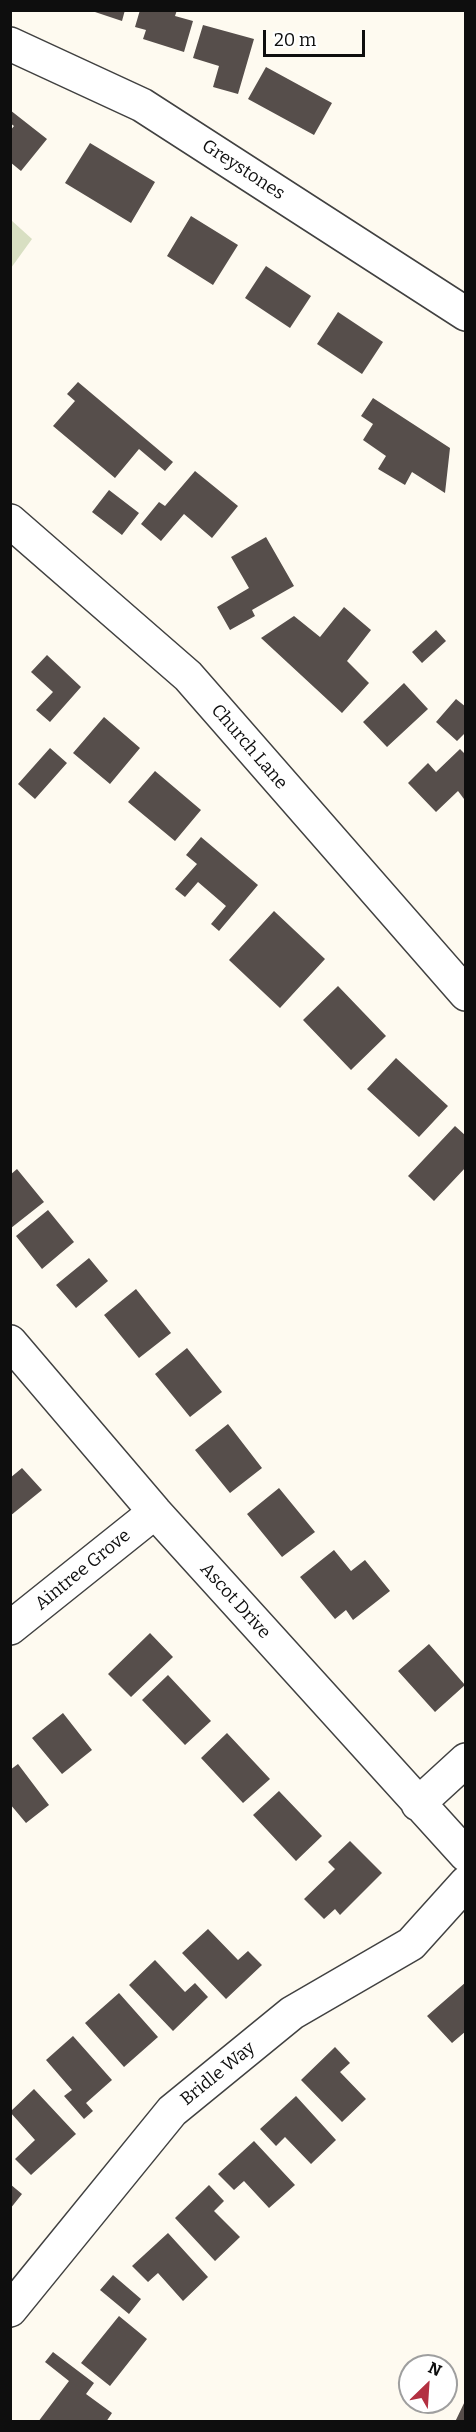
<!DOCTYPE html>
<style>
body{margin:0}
#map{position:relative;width:476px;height:2432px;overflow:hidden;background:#fefaf0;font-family:Bitter,serif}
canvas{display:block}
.frame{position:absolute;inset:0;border:12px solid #0e0e0e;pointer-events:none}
.north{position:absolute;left:398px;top:2354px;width:60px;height:60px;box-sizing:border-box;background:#fff;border:2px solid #9f9f9f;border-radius:50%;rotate:25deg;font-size:16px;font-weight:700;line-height:24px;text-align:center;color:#0e0e0e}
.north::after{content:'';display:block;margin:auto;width:21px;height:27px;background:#b33041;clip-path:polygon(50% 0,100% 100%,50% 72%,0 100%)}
.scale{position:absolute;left:263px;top:30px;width:102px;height:27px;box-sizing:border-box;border:3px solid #0e0e0e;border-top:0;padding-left:8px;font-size:18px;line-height:21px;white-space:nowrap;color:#0e0e0e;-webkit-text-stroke:4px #fff;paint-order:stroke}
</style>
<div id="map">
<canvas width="476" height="2432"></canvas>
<div class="frame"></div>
<div class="north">N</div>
<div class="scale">20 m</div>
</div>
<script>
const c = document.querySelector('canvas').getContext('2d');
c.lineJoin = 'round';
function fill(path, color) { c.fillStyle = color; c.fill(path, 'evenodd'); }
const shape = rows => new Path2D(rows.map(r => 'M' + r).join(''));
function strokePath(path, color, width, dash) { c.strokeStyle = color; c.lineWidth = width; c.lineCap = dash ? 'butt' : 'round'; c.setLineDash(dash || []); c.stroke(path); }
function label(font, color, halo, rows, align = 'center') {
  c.font = font + ' Bitter,serif'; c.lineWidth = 6; c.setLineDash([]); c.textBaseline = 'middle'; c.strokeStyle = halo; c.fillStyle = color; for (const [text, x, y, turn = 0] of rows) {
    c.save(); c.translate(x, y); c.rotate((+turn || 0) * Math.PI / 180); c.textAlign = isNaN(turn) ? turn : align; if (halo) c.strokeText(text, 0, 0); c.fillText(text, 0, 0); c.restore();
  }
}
const cemetery = shape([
 [11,220,32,239,11,268]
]);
const building = shape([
 [89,10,125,10,122,21],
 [140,10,177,10,175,16,193,21,184,52,143,39,146,30,135,27],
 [203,25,254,39,238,94,213,87,219,66,193,58],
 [266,67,332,103,314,135,248,99],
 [10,110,47,139,21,171,10,162,10,131,14,126,10,123],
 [90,143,155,182,131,223,65,183],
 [191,216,238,245,213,285,167,256],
 [266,266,311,296,290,328,245,298],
 [338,312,383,342,362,374,317,344],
 [78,382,173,462,165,471,139,449,115,478,53,426,75,401,67,394],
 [373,398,450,448,445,493,412,472,405,485,378,469,386,456,363,440,373,424,361,416],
 [195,471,238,506,212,538,184,514,161,541,141,524,159,502,165,506],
 [109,490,139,513,122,535,92,512],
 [266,537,294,586,252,610,255,616,230,630,217,607,249,588,231,557],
 [344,607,371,630,347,661,369,683,342,713,261,638,294,616,320,637],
 [436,630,446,641,422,663,412,652],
 [47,655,81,687,50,722,36,710,53,692,31,672],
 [404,683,428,709,387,747,363,722],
 [456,699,466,707,466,732,457,741,436,722],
 [104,717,140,748,110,784,73,753],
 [50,748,67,763,35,799,18,784],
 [460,749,466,755,466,798,464,799,458,791,436,812,408,783,428,763,436,772],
 [155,771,201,810,175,841,128,802],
 [201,837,258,885,219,931,211,924,226,906,198,882,185,897,175,889,197,864,186,855],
 [274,911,325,959,280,1008,229,960],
 [338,986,386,1036,351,1070,303,1020],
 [396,1058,448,1106,419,1137,367,1089],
 [455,1126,466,1136,466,1167,434,1201,408,1176],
 [17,1169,44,1202,11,1228,10,1175],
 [48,1210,74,1242,42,1269,16,1236],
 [89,1258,108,1281,76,1308,56,1285],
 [136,1289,171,1333,139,1358,104,1315],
 [187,1348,222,1392,190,1417,155,1374],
 [228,1424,262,1468,230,1493,195,1450],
 [22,1468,42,1490,10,1516,10,1478],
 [279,1488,315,1532,282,1557,247,1514],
 [334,1550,351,1571,365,1560,390,1591,353,1620,346,1610,335,1619,300,1577],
 [150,1633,173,1657,131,1697,108,1674],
 [429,1644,465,1685,435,1712,398,1671],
 [168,1675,211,1721,185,1745,142,1700],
 [63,1713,92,1750,62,1774,32,1738],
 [227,1733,270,1779,243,1803,201,1758],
 [18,1764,49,1805,26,1823,10,1804,10,1770],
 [279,1791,322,1836,296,1861,253,1815],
 [350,1841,382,1873,340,1915,335,1909,324,1919,304,1899,335,1869,328,1862],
 [208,1929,238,1960,248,1951,262,1965,226,1999,182,1953],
 [155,1960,185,1992,195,1983,208,1997,173,2031,129,1985],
 [466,1982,466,2031,452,2043,427,2016],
 [119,1993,158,2037,124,2067,85,2023],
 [73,2036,112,2080,86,2103,93,2111,84,2119,64,2096,72,2090,46,2060],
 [335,2047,350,2063,340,2072,366,2099,342,2122,301,2080],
 [34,2089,76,2134,31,2175,15,2159,35,2140,10,2112],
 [296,2096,336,2140,311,2164,285,2137,276,2146,260,2129],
 [254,2141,295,2185,269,2208,244,2181,234,2190,218,2174],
 [10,2184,22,2194,10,2209],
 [209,2185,224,2201,214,2211,240,2237,215,2261,175,2218],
 [168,2233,208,2277,183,2301,158,2273,148,2282,132,2266],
 [113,2275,141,2299,129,2314,100,2290],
 [119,2316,147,2339,110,2386,81,2363],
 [53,2352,94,2383,86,2394,112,2413,106,2422,38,2422,69,2381,45,2362],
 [466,2399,466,2422,455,2422]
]);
const street = shape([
 [10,44,142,105,466,314],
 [10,521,188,676,466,994],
 [10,1342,155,1512,466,1855],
 [10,1628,155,1512],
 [418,1804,466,1760],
 [10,2310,172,2111,292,2013,411,1944,466,1883]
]);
const streetNames = [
 ["Greystones",243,170,33],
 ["Church Lane",249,747,49],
 ["Aintree Grove",83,1570,-39],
 ["Ascot Drive",235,1601,48],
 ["Bridle Way",218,2074,-39]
];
fill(cemetery, '#d8dfc2');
fill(building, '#564e4b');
strokePath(street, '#414141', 36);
strokePath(street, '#fff', 33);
label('18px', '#0e0e0e', '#fff', streetNames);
</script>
